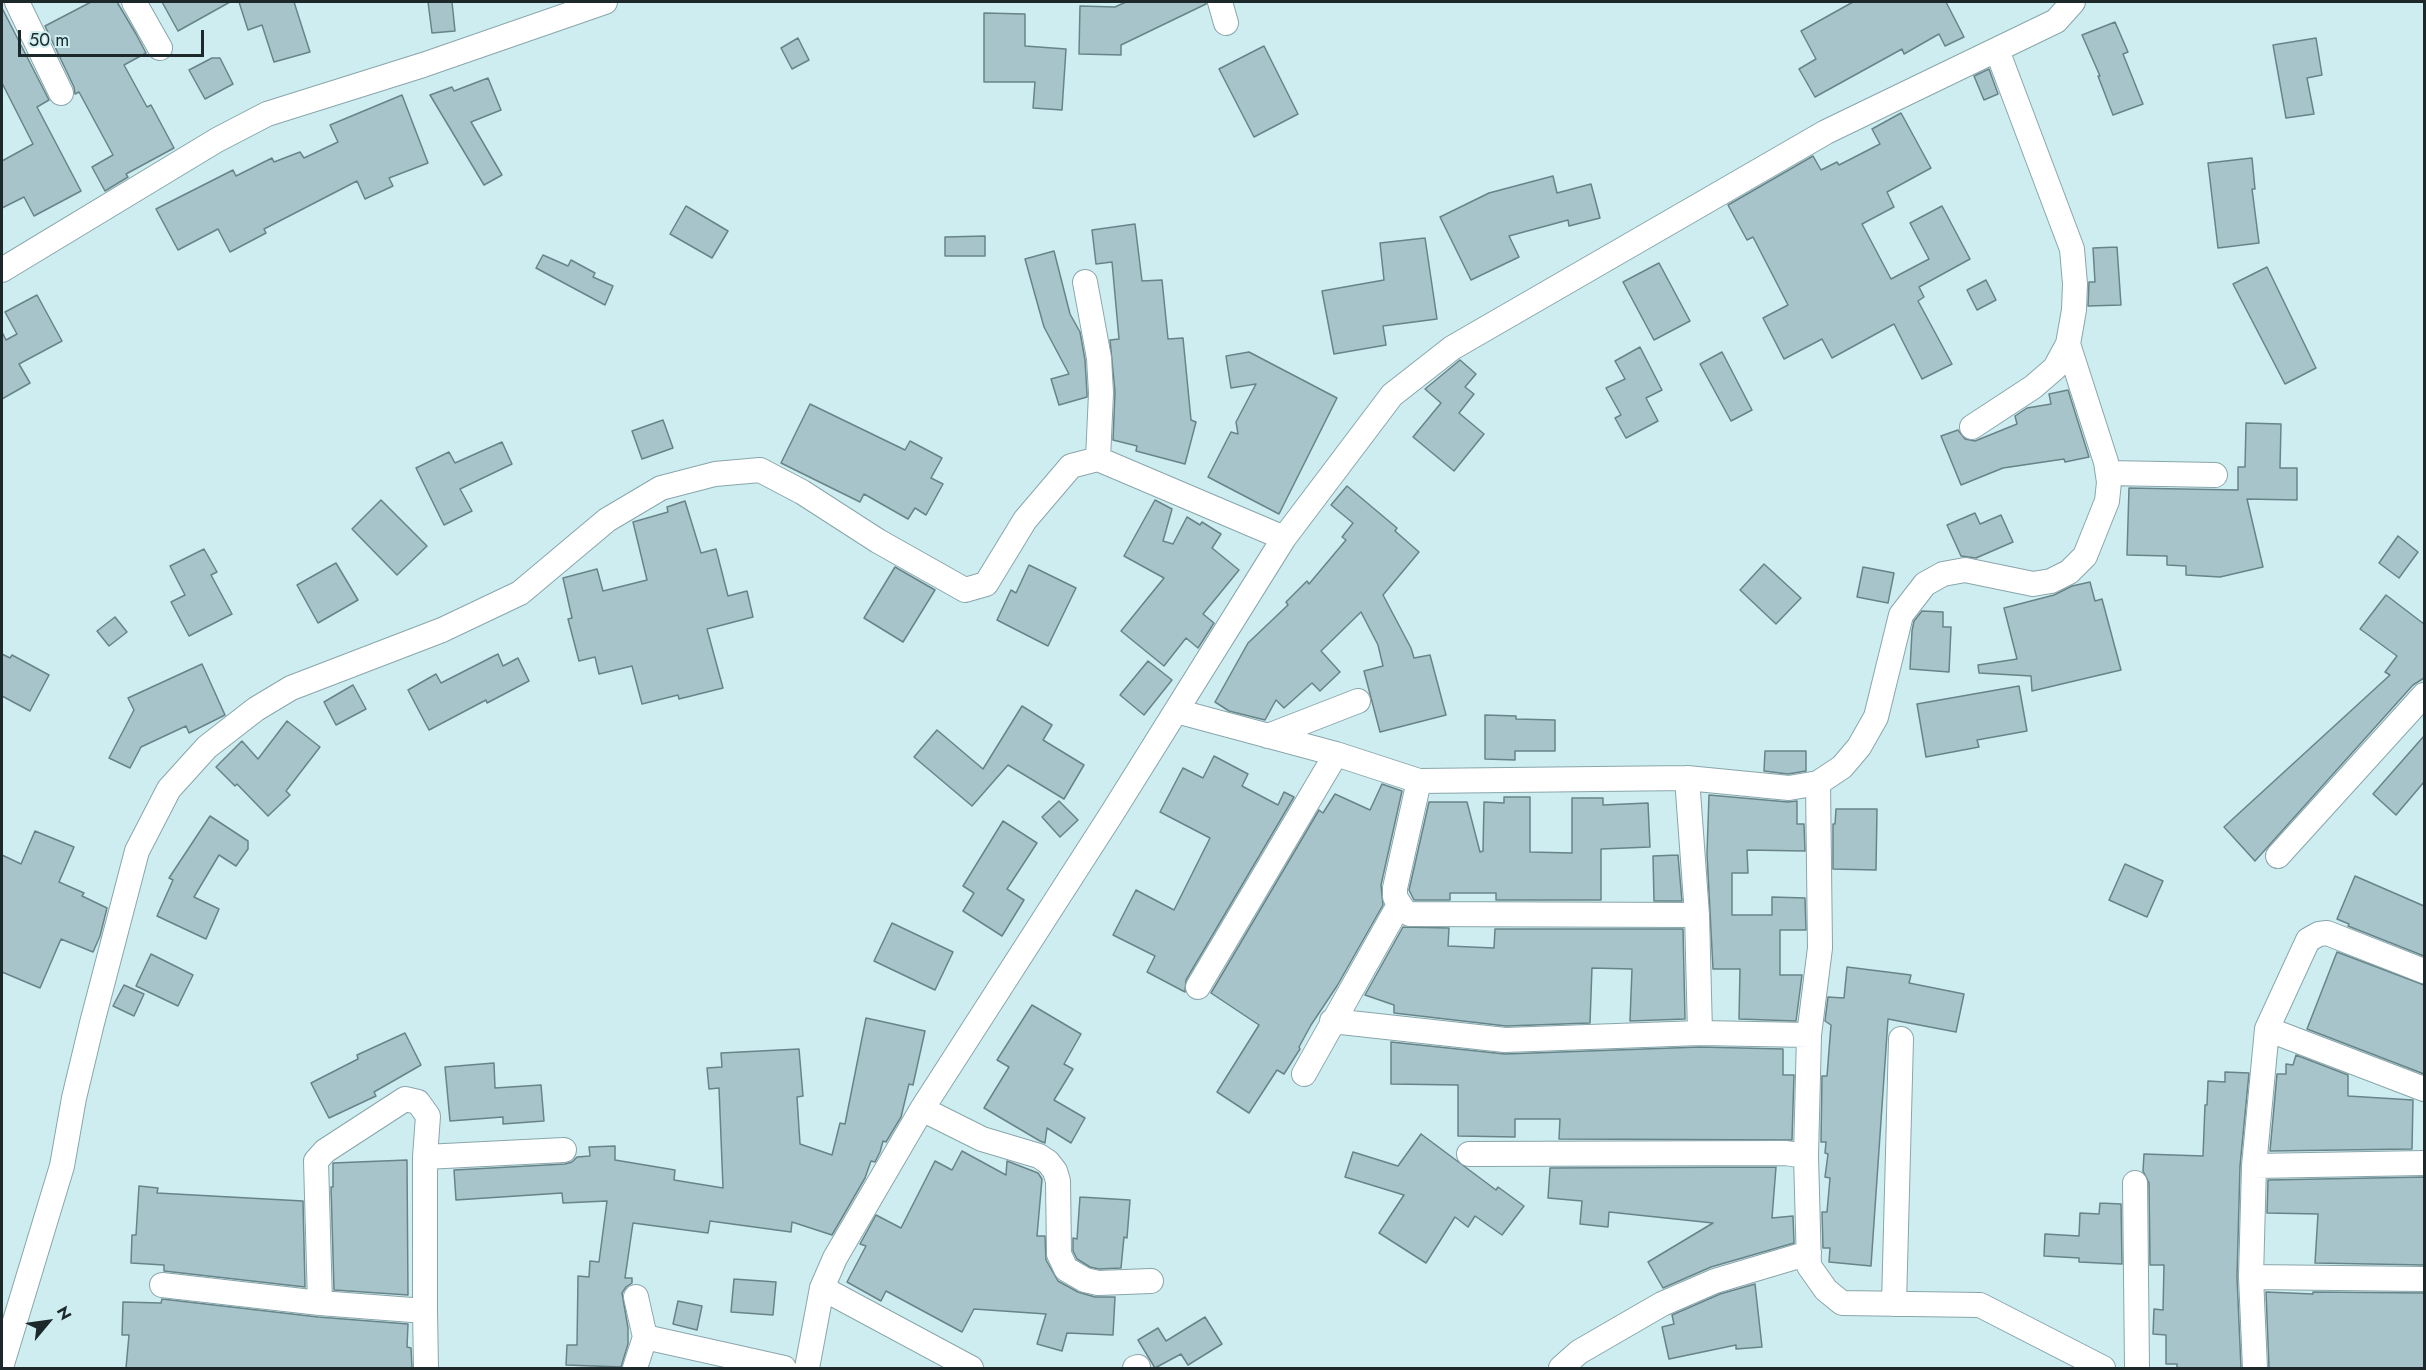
<!DOCTYPE html>
<style>
body{margin:0}
#map{position:relative;width:2426px;height:1370px;overflow:hidden;background:#cdedf1;font-family:Jost,sans-serif}
canvas{display:block}
.frame{position:absolute;inset:0;border:3px solid #1c282a;pointer-events:none}
.north{position:absolute;left:18px;top:1292px;width:60px;height:60px;-webkit-text-stroke:4px #cdedf1;paint-order:stroke;rotate:61deg;font-size:16px;font-weight:700;line-height:24px;text-align:center;color:#1c282a}
.north::after{content:'';display:block;margin:auto;width:21px;height:27px;background:#1c282a;clip-path:polygon(50% 0,100% 100%,50% 72%,0 100%)}
.scale{position:absolute;left:18px;top:30px;width:186px;height:27px;box-sizing:border-box;border:3px solid #1c282a;border-top:0;padding-left:8px;font-size:18px;line-height:21px;white-space:nowrap;color:#1c282a;-webkit-text-stroke:4px #cdedf1;paint-order:stroke}
</style>
<div id="map">
<canvas width="2426" height="1370"></canvas>
<div class="frame"></div>
<div class="north">N</div>
<div class="scale">50 m</div>
</div>
<script>
const c = document.querySelector('canvas').getContext('2d');
c.lineJoin = 'round';
function fill(path, color) { c.fillStyle = color; c.fill(path, 'evenodd'); }
const shape = rows => new Path2D(rows.map(r => 'M' + r).join(''));
function strokePath(path, color, width, dash) { c.strokeStyle = color; c.lineWidth = width; c.lineCap = dash ? 'butt' : 'round'; c.setLineDash(dash || []); c.stroke(path); }
const building = shape([
 [91,2,117,2,136,34,146,53,124,65,147,107,151,105,174,148,126,174,128,177,105,191,92,167,113,155,79,92,75,94,74,87,45,26,91,2],
 [162,2,230,2,178,31,162,2],
 [239,2,294,2,310,52,274,62,262,25,248,30,239,2],
 [428,2,452,2,455,31,432,33,428,2],
 [1126,2,1206,2,1206,4,1121,45,1121,55,1079,54,1080,6,1115,7,1126,2],
 [1853,2,1946,2,1964,37,1945,46,1939,34,1904,54,1902,49,1815,97,1799,69,1816,59,1801,31,1853,2],
 [2,8,49,100,37,107,81,191,34,216,24,197,2,208,2,161,33,144,2,83,2,8],
 [984,13,1025,14,1025,46,1066,49,1062,110,1033,108,1035,82,984,82,984,13],
 [2115,22,2128,52,2123,54,2143,104,2113,115,2098,76,2100,76,2082,35,2115,22],
 [798,38,809,60,792,69,781,48,798,38],
 [2316,38,2322,75,2307,78,2314,114,2286,118,2273,45,2316,38],
 [1264,46,1298,114,1254,137,1219,69,1264,46],
 [212,58,220,58,233,84,205,99,189,70,212,58],
 [1989,69,1998,94,1984,100,1974,76,1989,69],
 [488,78,501,110,471,122,502,175,484,185,430,95,452,87,454,91,488,78],
 [402,95,428,163,389,178,393,186,365,199,357,181,264,229,266,233,230,252,218,229,178,250,156,209,233,170,236,176,272,158,274,162,300,152,304,158,338,142,330,125,402,95],
 [1901,113,1931,168,1887,192,1894,207,1862,224,1891,279,1929,259,1910,223,1942,206,1970,259,1919,287,1924,297,1918,301,1952,364,1922,379,1894,324,1832,358,1822,339,1784,359,1763,318,1788,305,1753,237,1747,240,1728,205,1813,156,1821,170,1837,162,1839,165,1880,144,1872,129,1901,113],
 [2252,158,2255,189,2252,189,2259,243,2218,248,2208,163,2252,158],
 [1553,176,1557,193,1591,184,1600,218,1569,226,1568,220,1509,236,1519,257,1471,280,1440,217,1489,193,1553,176],
 [686,206,728,231,712,258,670,234,686,206],
 [1135,224,1142,281,1162,280,1168,339,1183,338,1191,420,1196,422,1185,464,1136,451,1137,446,1113,440,1115,392,1110,340,1119,339,1112,262,1096,264,1092,230,1135,224],
 [985,236,985,256,945,256,945,237,985,236],
 [1425,238,1437,319,1383,326,1386,345,1334,354,1322,291,1384,280,1380,243,1425,238],
 [2117,247,2121,305,2088,306,2089,282,2095,282,2093,248,2117,247],
 [1054,251,1070,314,1080,332,1085,360,1087,393,1087,397,1059,405,1051,379,1069,374,1044,327,1025,259,1054,251],
 [543,255,568,266,571,260,595,273,593,277,613,286,605,305,536,268,543,255],
 [1659,263,1690,321,1654,340,1623,282,1659,263],
 [2267,267,2316,368,2285,384,2233,284,2267,267],
 [1986,280,1996,300,1977,310,1967,290,1986,280],
 [37,295,62,341,19,364,30,383,2,399,2,332,6,340,17,334,5,312,37,295],
 [1640,347,1662,390,1646,398,1658,421,1626,438,1615,418,1621,415,1606,388,1625,379,1615,361,1640,347],
 [1249,352,1337,398,1279,514,1208,477,1231,432,1238,434,1236,422,1256,384,1231,388,1226,356,1249,352],
 [1722,352,1752,410,1731,421,1700,364,1722,352],
 [1460,360,1476,374,1465,387,1474,394,1459,413,1484,434,1454,471,1413,437,1441,403,1425,389,1460,360],
 [2068,390,2089,457,2065,462,2064,459,2003,468,1961,485,1941,436,1958,430,1965,439,1975,441,2017,424,2015,416,2027,408,2051,404,2049,394,2068,390],
 [810,404,905,450,910,441,942,458,931,478,943,484,926,515,915,508,908,519,864,494,860,502,781,463,810,404],
 [663,420,673,448,642,459,632,431,663,420],
 [2246,423,2281,424,2280,468,2297,468,2297,500,2247,499,2263,567,2220,577,2186,575,2186,566,2167,565,2167,556,2127,555,2129,488,2238,490,2238,467,2245,467,2246,423],
 [502,442,512,464,460,489,472,511,444,525,416,468,449,452,455,463,502,442],
 [1347,486,1397,528,1395,531,1419,552,1383,595,1411,648,1414,658,1430,655,1446,715,1380,732,1364,671,1383,666,1378,645,1361,612,1321,651,1340,672,1320,691,1312,683,1284,708,1276,700,1265,720,1229,711,1215,702,1248,643,1288,605,1286,602,1307,581,1309,584,1346,540,1342,537,1353,523,1331,505,1347,486],
 [381,500,427,546,397,575,352,529,381,500],
 [1155,500,1172,509,1163,541,1173,544,1187,517,1200,525,1202,522,1221,534,1212,548,1239,570,1203,614,1214,623,1198,648,1186,638,1164,666,1121,631,1164,578,1124,556,1155,500],
 [685,501,701,553,716,549,728,596,747,591,753,617,707,629,723,688,679,699,678,695,642,704,632,666,599,674,595,657,579,661,568,619,572,618,563,578,597,569,603,591,647,580,633,522,668,512,667,507,685,501],
 [1975,513,1980,524,2001,515,2013,542,1976,558,1961,556,1947,525,1975,513],
 [2398,536,2418,552,2399,578,2379,563,2398,536],
 [204,549,217,572,211,575,232,614,189,636,171,602,185,595,170,566,204,549],
 [336,563,358,600,318,623,297,585,336,563],
 [1764,564,1801,598,1776,624,1740,590,1764,564],
 [1029,565,1076,588,1048,646,997,620,1011,590,1016,593,1029,565],
 [895,567,935,590,903,642,864,618,895,567],
 [1863,567,1894,573,1888,603,1857,597,1863,567],
 [2090,582,2095,601,2102,599,2121,670,2032,691,2031,676,1979,673,1978,665,2017,659,2004,608,2054,595,2072,586,2090,582],
 [2386,595,2424,624,2424,678,2413,685,2255,861,2224,827,2390,675,2385,672,2397,656,2360,629,2386,595],
 [1922,611,1943,612,1943,627,1951,627,1949,672,1910,669,1912,631,1914,621,1922,611],
 [115,617,127,632,109,646,97,631,115,617],
 [2,654,10,658,12,655,49,675,30,711,2,696,2,654],
 [498,654,503,666,518,658,529,681,487,703,486,700,429,730,408,690,436,674,441,683,498,654],
 [1148,661,1172,680,1144,715,1120,695,1148,661],
 [202,664,225,715,189,733,186,726,141,747,130,768,109,758,134,710,128,698,202,664],
 [353,685,366,709,336,725,324,702,353,685],
 [2019,686,2027,731,1977,740,1979,747,1926,757,1917,704,2019,686],
 [1022,706,1052,725,1043,740,1084,765,1064,799,1008,765,972,806,914,757,937,730,983,769,1022,706],
 [1485,715,1516,716,1516,719,1555,720,1555,751,1515,751,1515,760,1485,759,1485,715],
 [287,721,320,747,286,791,290,795,268,816,237,784,235,786,216,767,242,741,258,759,287,721],
 [2424,736,2424,782,2396,815,2373,794,2424,736],
 [1765,751,1806,751,1806,771,1788,774,1764,771,1765,751],
 [1214,756,1248,774,1242,786,1278,805,1284,792,1294,797,1186,980,1185,992,1147,972,1155,956,1113,935,1136,890,1174,910,1210,838,1160,812,1183,768,1203,778,1214,756],
 [1382,784,1402,791,1381,885,1383,905,1337,986,1311,1025,1299,1047,1300,1049,1284,1074,1277,1070,1249,1113,1217,1092,1259,1025,1211,993,1319,810,1323,813,1335,794,1370,810,1382,784],
 [1709,795,1788,802,1797,801,1797,824,1804,824,1805,851,1747,850,1748,873,1732,873,1732,915,1772,915,1772,897,1805,898,1806,930,1780,930,1780,975,1802,975,1796,1021,1739,1019,1740,969,1713,969,1707,854,1709,795],
 [1504,797,1530,797,1530,852,1572,853,1572,798,1603,798,1603,805,1648,803,1650,847,1601,849,1601,900,1496,900,1496,893,1450,893,1450,900,1414,900,1409,890,1429,802,1467,802,1480,852,1483,851,1484,802,1504,803,1504,797],
 [1059,801,1078,820,1060,837,1042,817,1059,801],
 [1836,809,1877,809,1876,870,1833,869,1833,824,1835,824,1836,809],
 [210,816,248,841,248,849,236,866,219,855,194,897,219,909,206,939,157,916,173,880,169,878,210,816],
 [1003,821,1037,843,1007,889,1024,900,1002,936,963,911,974,893,963,886,1003,821],
 [35,831,74,847,59,882,84,893,82,896,107,908,100,936,93,952,61,939,40,988,2,972,2,855,21,864,35,831],
 [1678,855,1682,901,1654,901,1653,856,1678,855],
 [2125,864,2163,881,2147,917,2109,900,2125,864],
 [2355,876,2424,906,2424,956,2348,926,2349,924,2337,919,2355,876],
 [892,923,953,952,935,990,874,961,892,923],
 [1403,927,1449,928,1448,946,1494,948,1495,929,1683,929,1685,1019,1630,1021,1632,969,1592,968,1590,1023,1506,1026,1394,1013,1394,1005,1365,995,1403,927],
 [2337,952,2424,985,2424,1074,2307,1029,2337,952],
 [151,954,193,975,178,1006,136,986,151,954],
 [1847,967,1911,975,1909,983,1964,994,1956,1032,1888,1019,1871,1266,1829,1262,1830,1248,1823,1248,1822,1212,1827,1212,1830,1178,1825,1177,1828,1154,1825,1153,1826,1142,1821,1142,1822,1076,1827,1076,1831,1025,1825,1021,1828,997,1844,998,1847,967],
 [124,985,144,994,134,1016,113,1006,124,985],
 [1032,1005,1081,1034,1064,1064,1073,1069,1054,1100,1085,1118,1071,1143,1047,1128,1045,1143,1040,1141,984,1108,1009,1067,997,1060,1032,1005],
 [866,1018,925,1031,913,1085,909,1084,901,1117,886,1142,883,1141,880,1152,875,1162,871,1161,865,1178,832,1235,792,1222,791,1232,710,1221,708,1233,633,1223,625,1278,632,1278,632,1283,626,1287,622,1293,628,1328,628,1344,621,1367,566,1365,567,1345,577,1345,578,1276,589,1277,590,1261,599,1262,607,1201,563,1203,562,1193,456,1200,454,1170,565,1164,572,1162,577,1157,590,1156,589,1147,615,1146,615,1160,675,1170,674,1180,723,1188,719,1088,709,1089,707,1068,722,1067,721,1053,799,1049,803,1096,797,1097,800,1144,832,1155,840,1123,845,1124,866,1018],
 [405,1033,421,1065,374,1092,376,1096,329,1118,311,1083,358,1059,357,1055,405,1033],
 [1391,1042,1505,1054,1700,1047,1783,1049,1783,1075,1794,1075,1792,1140,1559,1139,1560,1119,1515,1119,1515,1137,1458,1136,1458,1085,1391,1084,1391,1042],
 [2296,1055,2348,1075,2348,1096,2413,1100,2412,1149,2270,1151,2277,1074,2286,1074,2286,1064,2293,1065,2296,1055],
 [494,1063,495,1088,541,1085,544,1121,503,1124,503,1117,450,1121,445,1067,494,1063],
 [2225,1072,2249,1073,2240,1166,2237,1277,2241,1368,2177,1368,2177,1364,2166,1364,2166,1335,2153,1334,2154,1309,2163,1310,2164,1265,2150,1265,2149,1183,2143,1171,2144,1154,2203,1156,2205,1105,2207,1105,2208,1081,2225,1082,2225,1072],
 [1421,1134,1496,1190,1498,1187,1524,1206,1502,1235,1475,1216,1468,1227,1455,1217,1426,1263,1379,1233,1404,1195,1345,1177,1353,1152,1398,1166,1421,1134],
 [962,1151,1006,1175,1007,1161,1038,1173,1042,1179,1037,1236,1045,1236,1046,1260,1058,1281,1078,1292,1095,1297,1115,1297,1113,1335,1067,1333,1062,1351,1037,1344,1046,1314,974,1309,962,1332,886,1291,881,1301,847,1282,866,1246,860,1244,876,1215,901,1228,935,1161,952,1170,962,1151],
 [407,1160,408,1295,334,1290,331,1187,333,1187,333,1163,407,1160],
 [1776,1167,1772,1218,1793,1216,1794,1243,1711,1267,1663,1288,1648,1262,1713,1223,1609,1212,1608,1227,1580,1224,1582,1201,1548,1198,1550,1168,1776,1167],
 [2424,1177,2424,1265,2315,1263,2318,1214,2267,1213,2268,1180,2424,1177],
 [139,1186,158,1188,157,1193,303,1201,305,1287,164,1271,164,1265,131,1263,132,1235,136,1235,139,1186],
 [1080,1197,1130,1200,1127,1238,1124,1237,1121,1268,1099,1269,1090,1267,1077,1259,1073,1251,1073,1238,1077,1239,1080,1197],
 [2100,1203,2121,1204,2122,1264,2079,1262,2079,1258,2044,1256,2045,1234,2079,1236,2080,1213,2099,1214,2100,1203],
 [734,1279,776,1282,773,1315,731,1312,734,1279],
 [1755,1284,1762,1347,1736,1349,1736,1345,1669,1359,1662,1327,1674,1324,1672,1315,1720,1294,1755,1284],
 [2266,1292,2313,1294,2313,1292,2424,1293,2424,1368,2269,1368,2266,1292],
 [162,1299,318,1317,408,1324,407,1347,411,1348,412,1368,126,1368,129,1335,122,1335,123,1302,161,1303,162,1299],
 [678,1301,702,1306,697,1330,673,1324,678,1301],
 [1205,1317,1222,1344,1188,1365,1181,1354,1155,1368,1138,1340,1158,1328,1166,1341,1205,1317]
]);
const minor = shape([
 [17,2,61,93],
 [134,2,160,48],
 [1220,2,1226,23],
 [2,270,217,140,267,114,423,65,605,2],
 [1085,282,1099,358,1101,393,1098,459],
 [1972,427,2033,387,2055,368,2068,344,2074,310,2075,284,2072,249,1997,50],
 [2108,473,2215,475],
 [1176,711,1336,754,1419,781,1687,778,1789,788,1818,783,1842,767,1859,747,1876,717,1901,615,1925,584,1943,574,1965,570,2033,584,2051,581,2069,572,2085,556,2107,501,2109,482,2106,462,2068,344],
 [1268,736,1358,701],
 [1687,778,1697,915,1700,1033],
 [1419,781,1395,888,1395,897,1404,911,1410,914,1697,915],
 [1818,783,1820,948,1809,1035,1806,1156,1809,1266,1826,1290,1842,1303,1980,1305,2103,1368],
 [2278,856,2424,695],
 [1198,987,1336,754],
 [1332,1021,1505,1040,1700,1033,1809,1035],
 [2267,1029,2424,1089],
 [1304,1074,1399,905],
 [922,1109,982,1139,1039,1156,1048,1162,1055,1171,1058,1181,1059,1254,1066,1269,1085,1280,1098,1283,1151,1281],
 [1469,1154,1785,1153,1806,1156],
 [425,1157,564,1150],
 [2254,1166,2424,1163],
 [2135,1183,2137,1368],
 [2251,1277,2424,1279],
 [162,1285,320,1303,425,1311,426,1368],
 [822,1288,971,1368],
 [636,1297,645,1337],
 [320,1303,316,1161,325,1151,405,1099,418,1102,428,1116,425,1157,425,1311],
 [1894,1304,1901,1039],
 [2,1364,62,1166,74,1098,92,1023,137,851,169,789,207,747,256,709,291,688,442,630,520,593,607,520,661,488,715,474,760,470,802,492,878,541,965,590,986,584,1025,520,1071,466,1098,459,1284,538],
 [635,1368,645,1337,784,1368],
 [807,1368,822,1288,835,1258,922,1109,1111,815,1284,538,1392,395,1452,348,1826,132,2056,21,2073,2],
 [1135,1368,1138,1367],
 [1561,1368,1579,1352,1662,1304,1715,1281,1809,1253],
 [2255,1368,2251,1277,2254,1166,2267,1029,2308,940,2319,934,2327,933,2424,971]
]);
fill(building, '#a6c4c9');
strokePath(building, '#688489', 1.5);
strokePath(minor, '#89a6ab', 26);
strokePath(minor, '#fff', 24);
</script>
